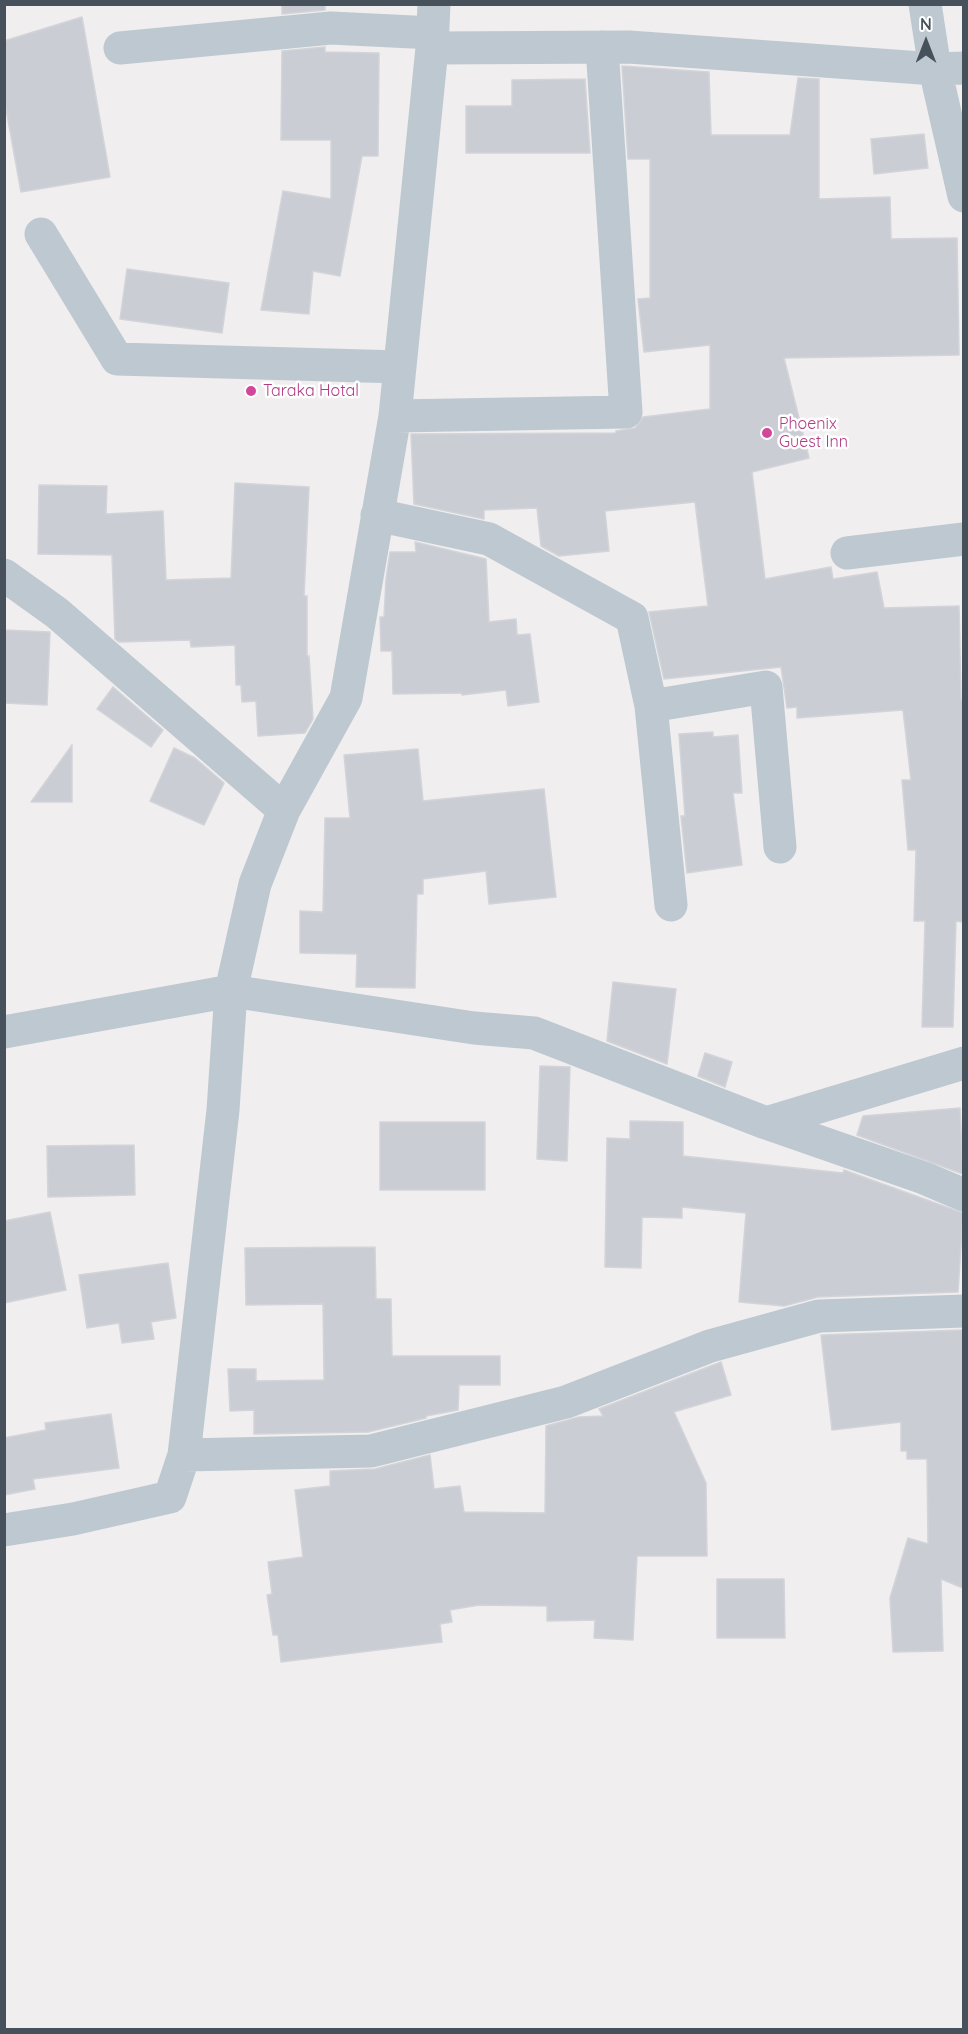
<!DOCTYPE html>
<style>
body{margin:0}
#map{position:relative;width:968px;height:2034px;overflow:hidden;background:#f0eeee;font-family:Quicksand,sans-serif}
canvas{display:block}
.frame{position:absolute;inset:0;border:6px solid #46515b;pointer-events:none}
.north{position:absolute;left:896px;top:12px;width:60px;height:60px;-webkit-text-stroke:4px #fff;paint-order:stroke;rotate:0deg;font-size:16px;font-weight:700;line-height:24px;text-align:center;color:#46515b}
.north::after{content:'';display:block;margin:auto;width:21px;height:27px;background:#46515b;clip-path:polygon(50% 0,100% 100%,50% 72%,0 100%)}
</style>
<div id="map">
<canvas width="968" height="2034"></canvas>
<div class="frame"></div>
<div class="north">N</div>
</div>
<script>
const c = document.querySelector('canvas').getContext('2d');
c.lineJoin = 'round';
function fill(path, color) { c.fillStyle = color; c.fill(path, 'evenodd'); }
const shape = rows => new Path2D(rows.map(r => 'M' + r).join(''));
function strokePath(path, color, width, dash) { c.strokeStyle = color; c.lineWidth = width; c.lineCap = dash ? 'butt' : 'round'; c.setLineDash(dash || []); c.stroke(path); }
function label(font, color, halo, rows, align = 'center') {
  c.font = font + ' Quicksand,sans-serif'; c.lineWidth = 5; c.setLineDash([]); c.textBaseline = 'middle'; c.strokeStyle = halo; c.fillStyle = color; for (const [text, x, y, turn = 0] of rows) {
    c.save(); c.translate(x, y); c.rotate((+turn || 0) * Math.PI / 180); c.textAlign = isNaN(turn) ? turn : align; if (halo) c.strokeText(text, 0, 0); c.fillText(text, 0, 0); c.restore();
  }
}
const building = shape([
 [282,4,325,4,325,10,282,14,282,4],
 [82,17,110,177,21,192,4,98,4,41,82,17],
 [325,47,325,52,379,53,378,156,362,156,340,276,313,271,309,314,261,310,283,191,331,199,331,140,281,140,282,51,325,47],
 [622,66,709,72,711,135,790,135,798,78,819,79,819,199,890,197,891,239,957,238,959,355,784,358,809,458,752,472,765,579,831,567,833,579,877,572,884,608,959,606,961,700,963,700,963,922,956,921,953,1027,922,1027,925,921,914,921,916,850,908,850,902,780,911,780,903,710,797,718,797,707,787,708,781,667,664,679,649,612,708,606,695,502,605,511,609,551,559,556,541,546,537,508,484,510,484,519,414,504,411,434,616,433,616,431,635,428,643,417,710,409,710,345,644,352,638,299,650,298,650,159,628,159,622,66],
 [585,79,590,153,466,153,466,106,512,106,512,80,585,79],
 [924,134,928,168,874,174,871,139,924,134],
 [127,269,229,283,222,333,120,319,127,269],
 [235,483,309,487,304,596,307,596,307,656,309,656,313,719,305,733,258,736,256,701,242,702,241,685,236,685,235,645,191,647,190,640,119,642,115,639,112,555,38,554,39,485,107,486,106,514,163,511,166,580,231,578,235,483],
 [415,542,486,559,489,622,516,619,517,635,530,634,539,702,508,706,506,690,462,695,462,693,393,694,392,651,381,651,380,617,384,617,386,579,390,552,416,552,415,542],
 [4,630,50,632,47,705,4,703,4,630],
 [113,687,163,730,151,747,97,709,113,687],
 [713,732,713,737,738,735,742,793,733,793,742,865,687,873,681,816,685,816,679,734,713,732],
 [72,745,72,802,31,802,72,745],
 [174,748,195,758,224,783,204,825,150,801,174,748],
 [418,749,423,801,544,789,556,897,489,904,486,871,423,879,423,894,417,894,415,988,356,987,357,954,300,953,300,911,323,912,325,818,350,818,344,755,418,749],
 [613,982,676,989,667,1064,607,1041,613,982],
 [705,1053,732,1062,725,1087,698,1076,705,1053],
 [540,1066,570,1067,567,1161,537,1159,540,1066],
 [960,1108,963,1174,857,1135,863,1116,960,1108],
 [630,1121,683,1122,683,1156,843,1173,844,1170,963,1213,958,1292,818,1297,784,1306,739,1302,746,1213,682,1207,682,1218,642,1217,641,1268,605,1267,607,1138,630,1139,630,1121],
 [380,1122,485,1122,485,1190,380,1190,380,1122],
 [134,1145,135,1195,48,1197,47,1146,134,1145],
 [50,1212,66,1290,4,1303,4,1221,50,1212],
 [375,1247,376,1299,391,1299,392,1356,500,1356,500,1385,459,1385,458,1410,426,1416,426,1418,368,1432,254,1434,254,1410,230,1411,228,1369,256,1369,256,1381,324,1380,323,1304,246,1305,245,1248,375,1247],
 [168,1263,176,1318,151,1322,154,1339,122,1343,119,1323,87,1328,79,1275,168,1263],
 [963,1330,963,1588,941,1579,943,1651,893,1652,890,1598,908,1538,928,1544,927,1459,907,1459,907,1451,901,1451,901,1422,832,1430,821,1335,963,1330],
 [721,1362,731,1395,674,1412,706,1483,707,1556,637,1556,633,1640,594,1638,595,1620,547,1621,547,1606,479,1605,450,1610,452,1622,440,1624,442,1642,281,1662,278,1635,273,1635,267,1595,272,1594,268,1562,303,1557,295,1490,330,1486,330,1471,375,1469,430,1455,434,1489,460,1486,464,1512,545,1513,546,1426,579,1417,603,1416,599,1409,721,1362],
 [111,1414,119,1468,33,1479,35,1489,4,1495,4,1438,46,1430,45,1423,111,1414],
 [717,1579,784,1579,785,1638,717,1638,717,1579]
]);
const street = shape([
 [925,4,935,69,964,196],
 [120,48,331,28,433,33],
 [432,48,629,47,935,69,964,68],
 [41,234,117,359,400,367],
 [395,416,626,412,602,47],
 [377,515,489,539,632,618,651,706,671,905],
 [847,553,964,539],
 [4,575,57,613,284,810],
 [651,706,766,687,780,847],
 [4,1032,231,991,474,1028,534,1033,766,1123,924,1178,964,1195],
 [766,1123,964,1063],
 [184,1455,371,1451,566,1402,710,1346,819,1316,964,1311],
 [4,1530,73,1519,170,1497,184,1455,223,1110,231,991,255,884,284,810,346,698,395,416,432,48,434,4]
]);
const markers = [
 [251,391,6,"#d1479c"],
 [767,433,6,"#d1479c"]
];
const hotelNames = [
 ["Taraka Hotal",263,391],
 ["Phoenix",779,424],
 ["Guest Inn",779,442]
];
fill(building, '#cacdd3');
strokePath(building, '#d2d4da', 1.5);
strokePath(street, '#bec8d0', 33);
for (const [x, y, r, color] of markers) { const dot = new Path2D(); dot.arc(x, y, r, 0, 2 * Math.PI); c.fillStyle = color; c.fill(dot); strokePath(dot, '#fff', 2); }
label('16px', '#b23c85', '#fff', hotelNames, 'left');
</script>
